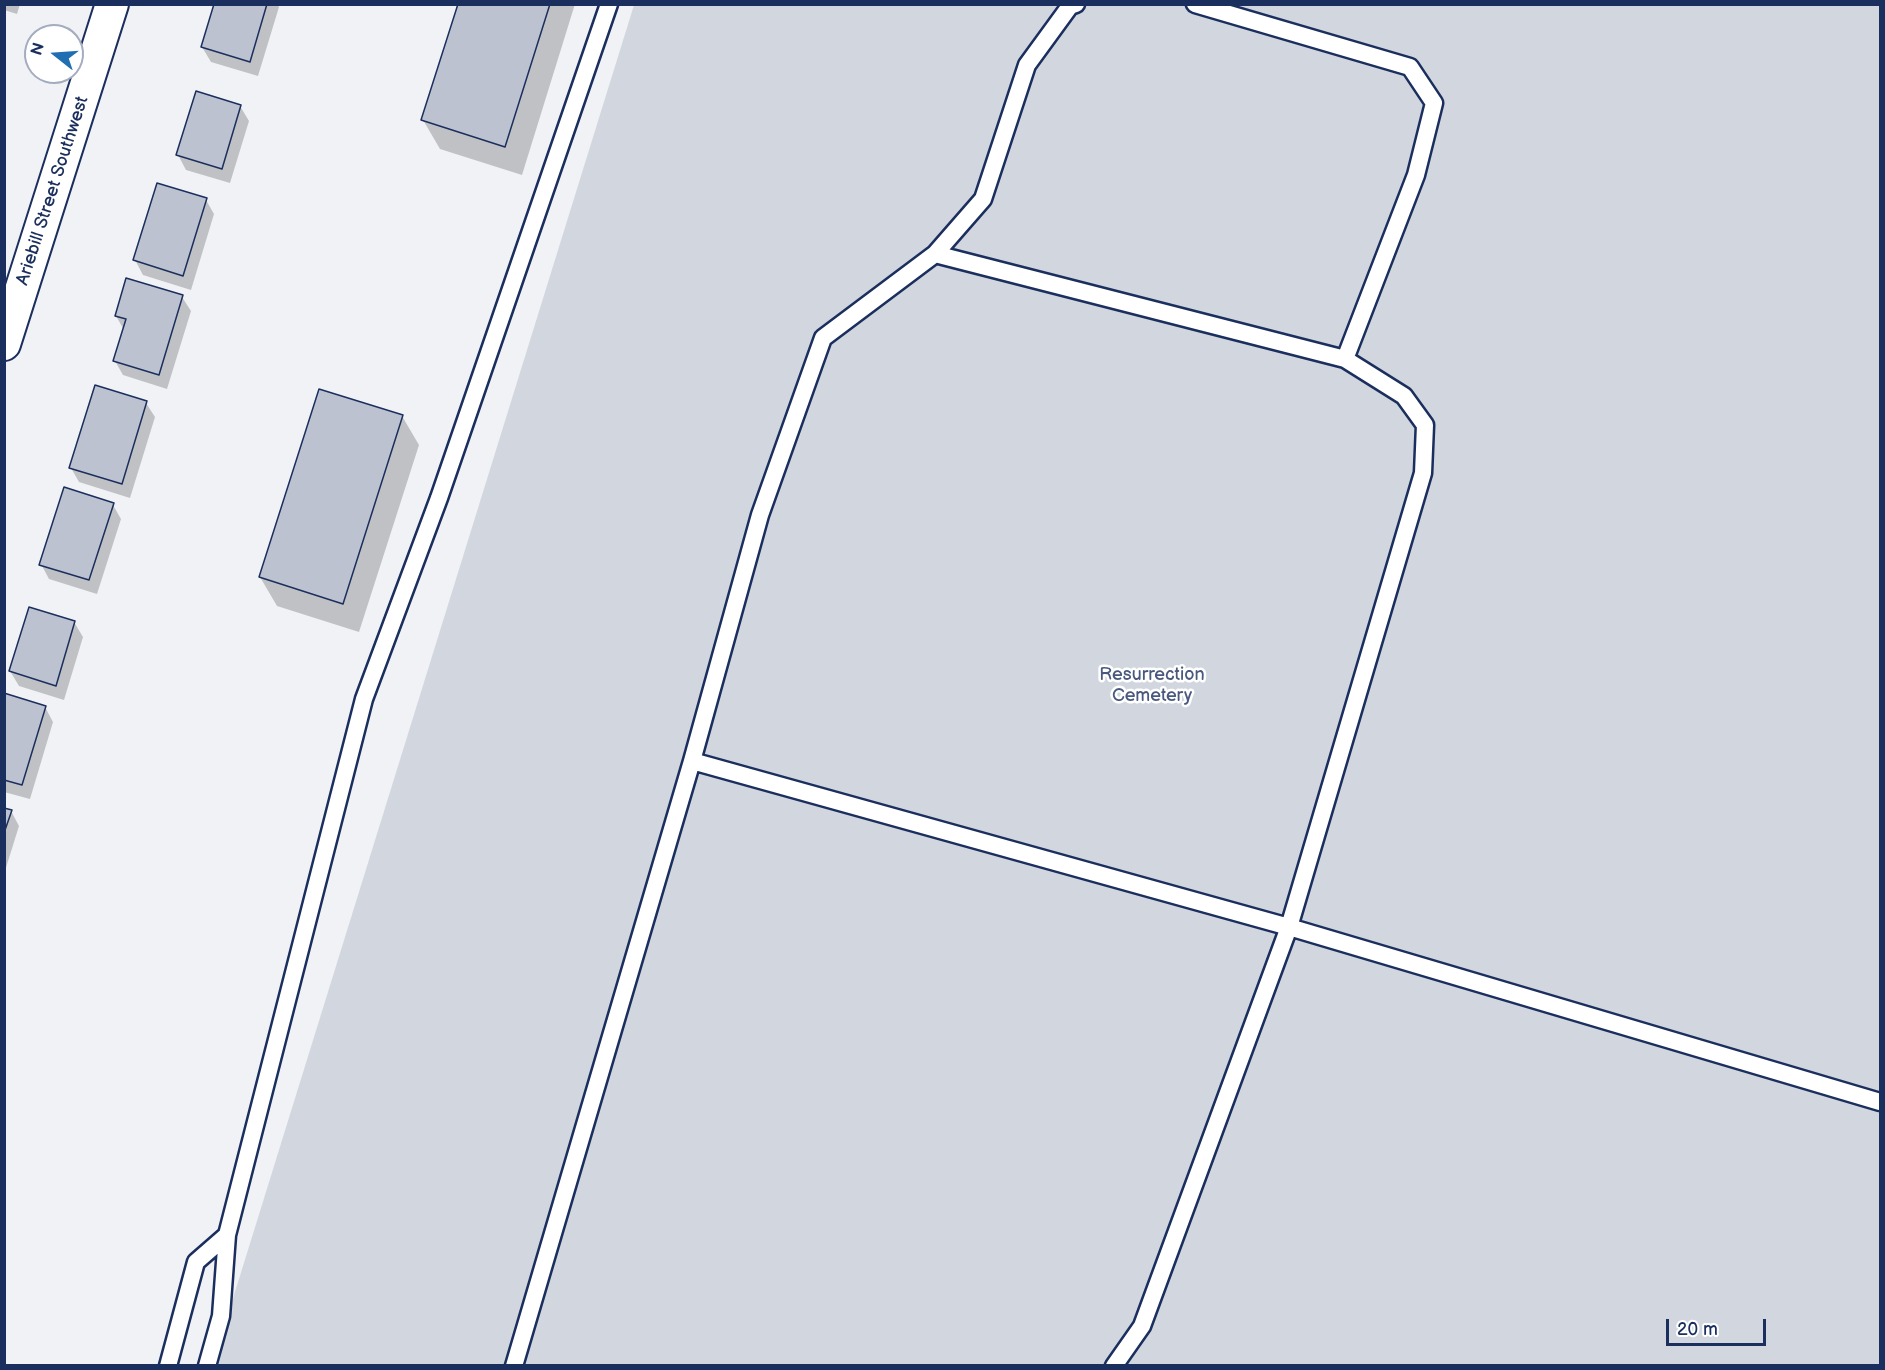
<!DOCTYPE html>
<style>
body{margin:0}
#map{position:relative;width:1885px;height:1370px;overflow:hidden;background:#f1f2f5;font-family:"Balsamiq Sans",sans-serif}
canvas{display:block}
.frame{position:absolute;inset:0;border:6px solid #1b2f5e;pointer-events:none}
.north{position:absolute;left:24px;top:24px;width:60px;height:60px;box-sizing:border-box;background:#fff;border:2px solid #a4acbf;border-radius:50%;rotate:287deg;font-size:16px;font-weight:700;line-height:24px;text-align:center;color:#1b2f5e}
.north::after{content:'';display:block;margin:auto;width:21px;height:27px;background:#1f6fb2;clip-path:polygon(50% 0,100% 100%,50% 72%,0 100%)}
.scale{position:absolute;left:1666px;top:1319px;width:100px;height:27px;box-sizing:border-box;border:3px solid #1b2f5e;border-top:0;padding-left:8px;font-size:18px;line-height:21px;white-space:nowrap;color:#1b2f5e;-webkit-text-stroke:4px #fff;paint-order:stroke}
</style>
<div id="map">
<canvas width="1885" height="1370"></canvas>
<div class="frame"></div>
<div class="north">N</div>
<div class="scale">20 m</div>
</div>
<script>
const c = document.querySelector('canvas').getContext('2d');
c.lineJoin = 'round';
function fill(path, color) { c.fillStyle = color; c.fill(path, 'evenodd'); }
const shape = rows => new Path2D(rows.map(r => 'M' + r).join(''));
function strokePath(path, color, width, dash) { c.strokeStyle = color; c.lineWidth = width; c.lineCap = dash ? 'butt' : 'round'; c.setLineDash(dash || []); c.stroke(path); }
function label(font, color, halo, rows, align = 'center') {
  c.font = font + ' "Balsamiq Sans",sans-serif'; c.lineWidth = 5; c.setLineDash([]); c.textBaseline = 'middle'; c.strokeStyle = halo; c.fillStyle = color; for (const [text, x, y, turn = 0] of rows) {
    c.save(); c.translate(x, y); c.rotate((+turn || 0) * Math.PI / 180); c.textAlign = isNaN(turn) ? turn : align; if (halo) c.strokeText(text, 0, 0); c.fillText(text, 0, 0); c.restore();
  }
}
const green = shape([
 [634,5,1880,5,1880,1365,212,1366]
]);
const shadow = shape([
 [4,4,20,4,17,14,4,10],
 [215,4,277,4,279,7,258,76,211,62,202,47],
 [459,4,575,4,522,175,440,149,423,120],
 [240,106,249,121,230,183,186,170,178,155],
 [206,200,214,214,191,290,143,275,135,260],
 [182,297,191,311,167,389,123,375,115,361,124,330,116,316],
 [146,403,155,417,130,498,79,482,71,468],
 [402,416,419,445,359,632,277,606,260,577],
 [113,505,121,519,97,594,49,579,41,564],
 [74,622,83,637,64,700,19,686,10,671],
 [4,695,45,707,53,722,30,799,4,792],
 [4,809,11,811,19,826,4,874]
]);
const building = shape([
 [214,4,267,4,250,62,201,47,214,4],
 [458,4,550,4,505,147,421,120,458,4],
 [196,91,241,105,222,169,176,155,196,91],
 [157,183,207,198,183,276,133,260,157,183],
 [126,278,183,295,159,375,113,361,126,319,115,316,126,278],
 [95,385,147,401,122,484,69,468,95,385],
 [319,389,403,415,343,604,259,577,319,389],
 [64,487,114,503,89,580,39,565,64,487],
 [29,607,75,621,56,686,9,671,29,607],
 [4,693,46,706,22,785,4,780,4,693],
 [4,808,12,810,4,833,4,808]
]);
const lane = shape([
 [1195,4,1410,67,1434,103,1416,175,1345,359],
 [935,254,983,199,1027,65,1070,6,1076,4],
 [692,761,1289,927,1880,1102],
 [168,1366,196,1262,227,1235],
 [207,1366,221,1316,227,1235,364,699,439,498,609,4],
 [514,1366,692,761,760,515,823,338,935,254,1345,359,1404,396,1425,425,1423,473,1289,927,1142,1326,1114,1366]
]);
const street = shape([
 [4,344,112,4]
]);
const streetNames = [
 ["Ariebill Street Southwest",53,191,-72]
];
const parkNames = [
 ["Resurrection",1152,675],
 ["Cemetery",1152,696]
];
fill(green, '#d2d6df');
fill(shadow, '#0003');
fill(building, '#bcc2d0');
strokePath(building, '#1b2f5e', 1.5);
strokePath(lane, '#1b2f5e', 21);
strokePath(street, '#1b2f5e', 36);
strokePath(lane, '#fff', 16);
strokePath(street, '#fff', 32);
label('18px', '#1b2f5e', '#fff', streetNames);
label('18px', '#49597e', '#fff', parkNames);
</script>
